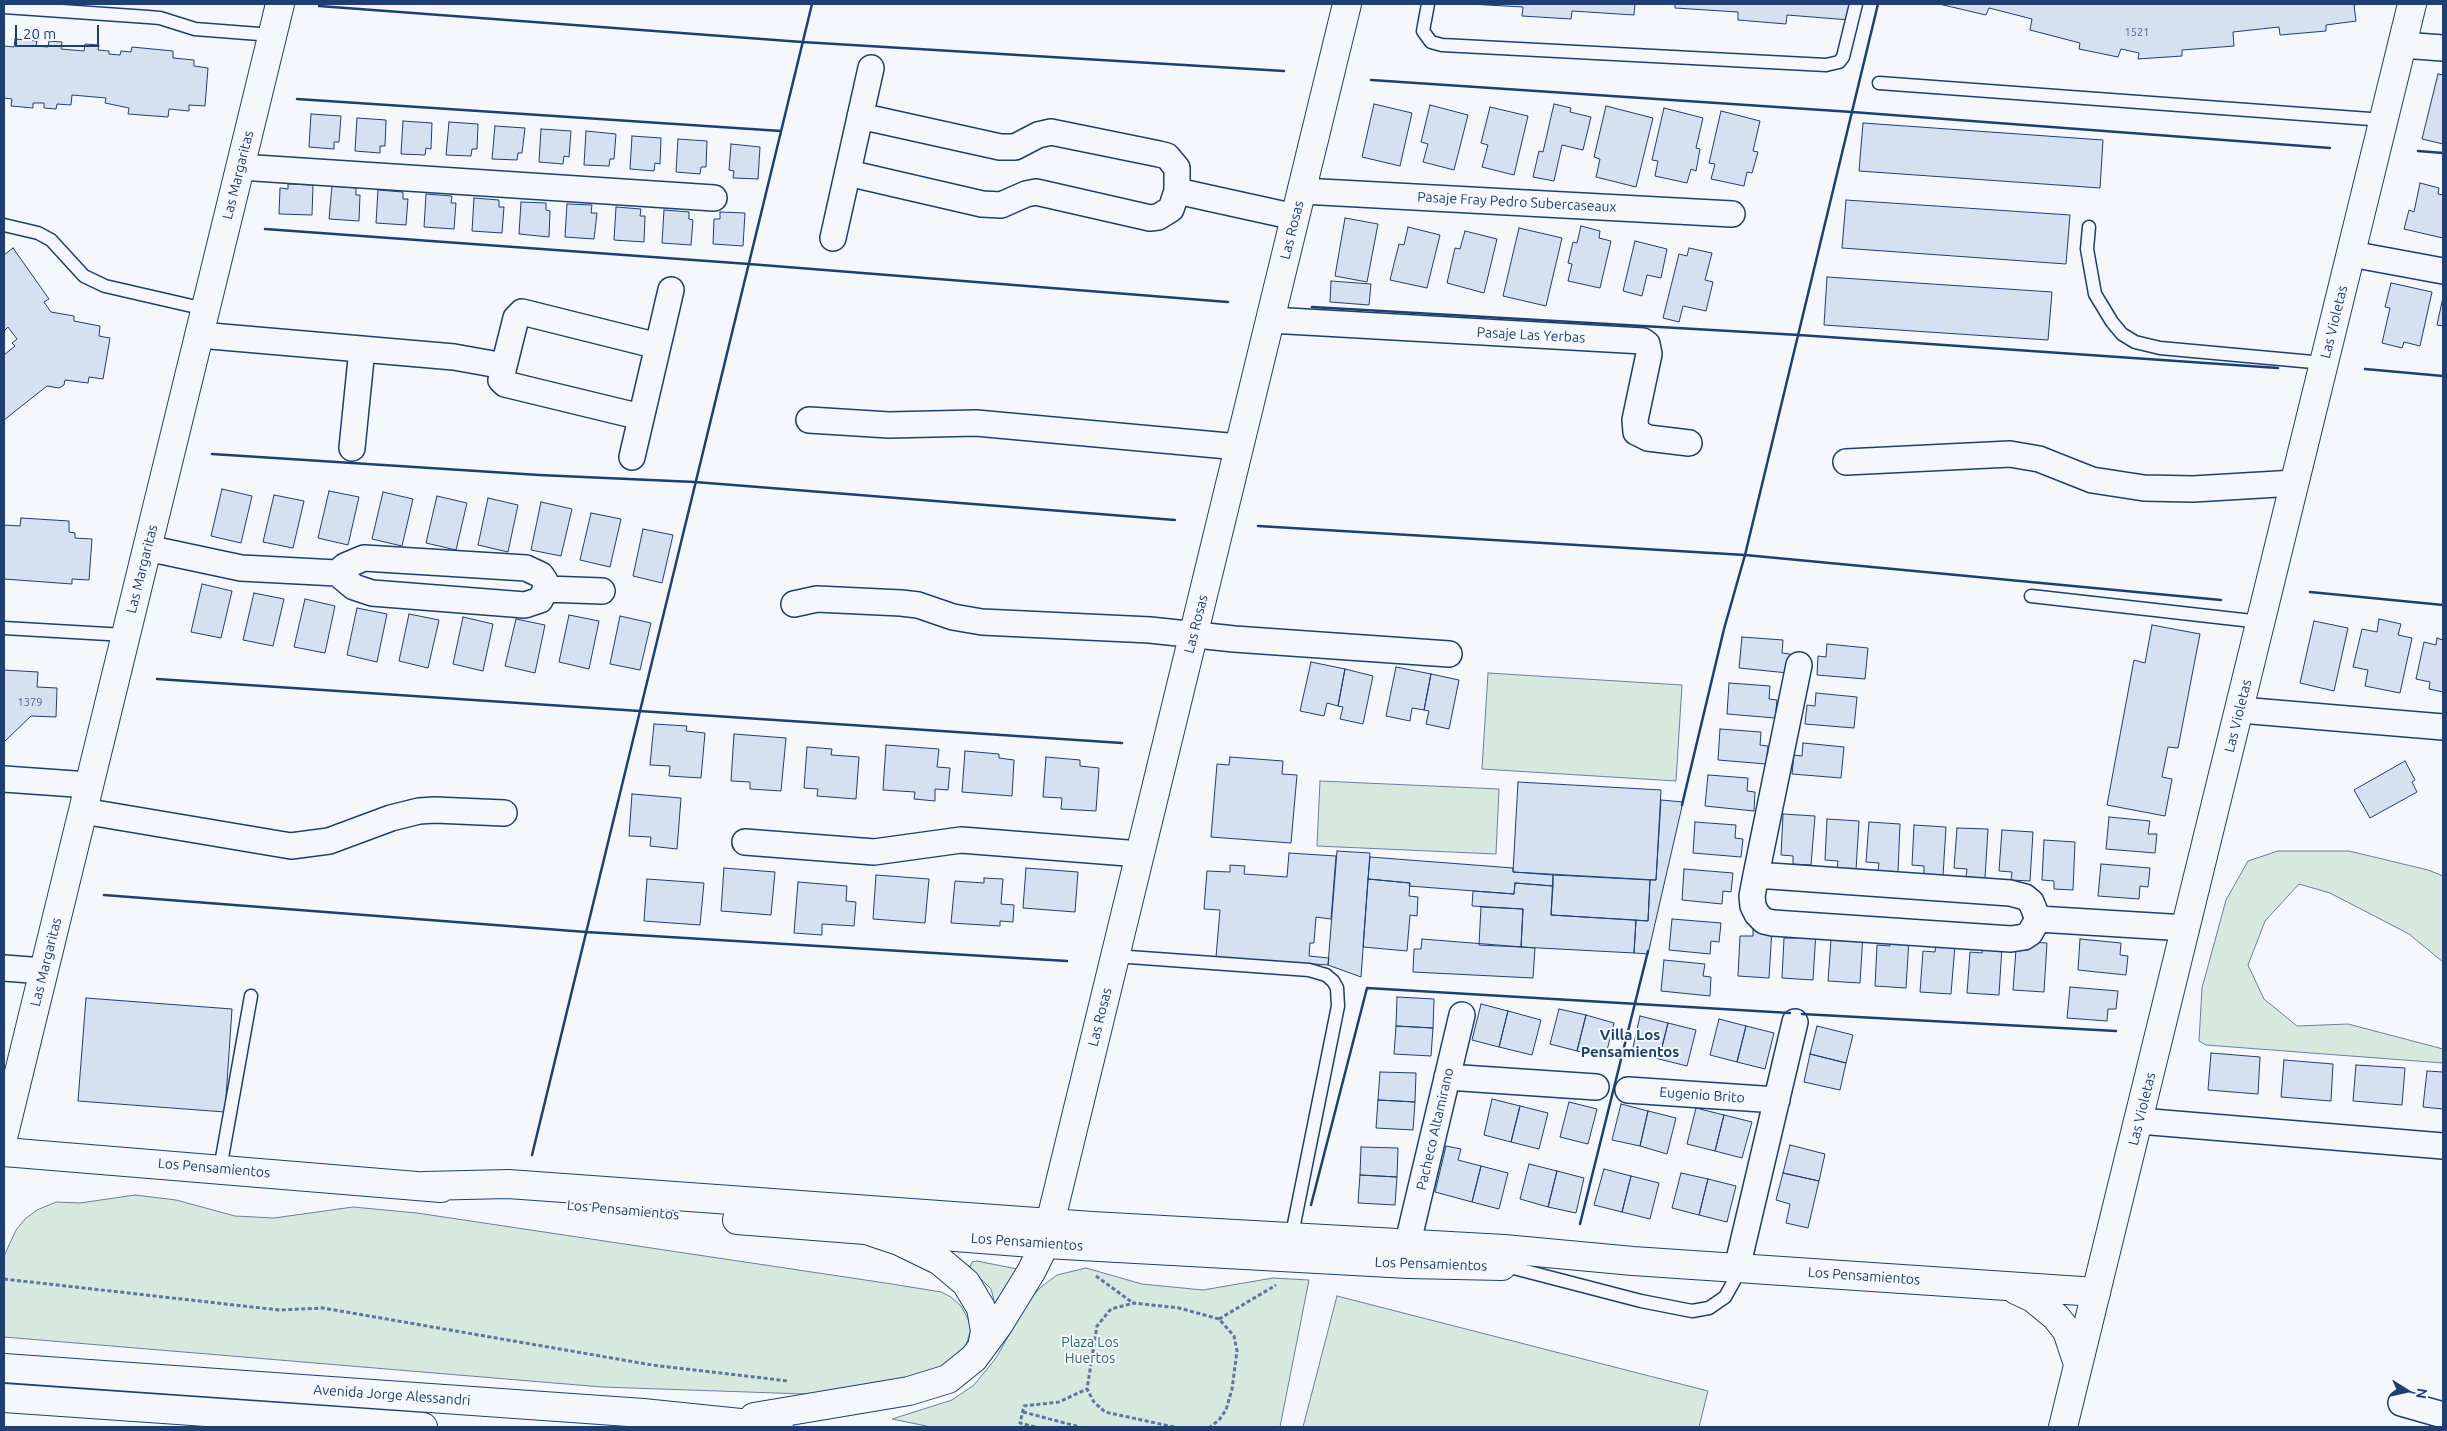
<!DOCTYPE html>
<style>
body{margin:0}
#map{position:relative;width:2447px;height:1431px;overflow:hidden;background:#f4f7fb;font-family:Ubuntu,sans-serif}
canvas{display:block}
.frame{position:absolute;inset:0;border:5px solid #1d3f73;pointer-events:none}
.north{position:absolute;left:2382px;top:1366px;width:50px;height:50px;-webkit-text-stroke:4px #f4f7fb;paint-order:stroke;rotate:100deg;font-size:14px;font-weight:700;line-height:20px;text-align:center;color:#1d3f73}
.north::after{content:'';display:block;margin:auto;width:18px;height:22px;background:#1d3f73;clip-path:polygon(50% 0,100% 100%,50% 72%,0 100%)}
.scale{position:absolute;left:15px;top:25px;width:84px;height:22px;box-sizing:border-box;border:2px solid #1d3f73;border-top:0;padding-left:6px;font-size:15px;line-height:18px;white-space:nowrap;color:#1d3f73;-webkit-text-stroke:4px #f4f7fb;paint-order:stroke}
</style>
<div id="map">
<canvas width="2447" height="1431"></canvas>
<div class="frame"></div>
<div class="north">N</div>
<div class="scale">20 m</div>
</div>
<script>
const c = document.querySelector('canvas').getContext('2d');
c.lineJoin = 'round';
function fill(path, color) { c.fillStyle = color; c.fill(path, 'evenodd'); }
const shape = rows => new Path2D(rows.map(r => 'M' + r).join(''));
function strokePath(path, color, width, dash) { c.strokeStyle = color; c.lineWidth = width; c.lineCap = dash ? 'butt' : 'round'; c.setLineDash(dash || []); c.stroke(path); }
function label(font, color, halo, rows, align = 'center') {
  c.font = font + ' Ubuntu,sans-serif'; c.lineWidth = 4; c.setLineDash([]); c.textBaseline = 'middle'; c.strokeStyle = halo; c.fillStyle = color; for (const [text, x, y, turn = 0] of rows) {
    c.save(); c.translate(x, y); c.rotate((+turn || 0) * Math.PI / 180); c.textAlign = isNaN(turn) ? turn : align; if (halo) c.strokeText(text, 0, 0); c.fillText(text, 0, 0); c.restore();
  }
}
const green = shape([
 [1488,673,1682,685,1676,781,1482,769,1488,673],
 [1320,781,1499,789,1496,854,1317,846,1320,781],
 [2278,851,2349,851,2428,870,2443,876,2443,962,2409,934,2330,893,2299,884,2265,921,2248,965,2264,999,2297,1026,2348,1024,2443,1049,2443,1063,2206,1045,2199,1041,2202,988,2226,900,2248,861,2278,851],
 [135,1195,176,1200,235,1216,274,1218,353,1207,417,1213,892,1284,941,1292,951,1297,961,1306,968,1319,971,1329,964,1352,946,1369,860,1390,805,1394,602,1387,4,1337,4,1256,16,1230,25,1219,37,1210,56,1202,80,1203,135,1195],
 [977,1261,1017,1269,995,1320,994,1300,991,1289,982,1280,971,1272,970,1267,972,1262,977,1261],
 [1086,1268,1142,1284,1203,1290,1273,1278,1309,1280,1280,1427,931,1427,892,1419,952,1400,974,1385,996,1358,1028,1301,1041,1287,1057,1275,1086,1268],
 [1337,1296,1708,1391,1699,1427,1303,1427,1337,1296]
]);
const building = shape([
 [1469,4,1635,4,1634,15,1572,11,1571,19,1522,16,1523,7,1469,4],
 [1675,4,1851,4,1850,20,1787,15,1786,24,1738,20,1738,12,1675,8,1675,4],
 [1939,4,2362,4,2354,5,2356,21,2326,25,2326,31,2280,35,2279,27,2233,32,2234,46,2182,50,2182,56,2138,59,2139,53,2121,49,2118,57,2079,49,2080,43,2030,30,2032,19,1989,8,1986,15,1939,4],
 [15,39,37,41,36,46,48,47,49,41,62,42,61,49,84,51,85,44,99,45,98,50,109,51,109,54,120,55,121,51,131,52,132,47,173,51,173,58,194,60,194,66,208,68,205,106,189,105,189,111,169,109,168,117,128,114,129,108,105,103,106,98,72,95,71,105,57,104,56,109,44,108,44,103,33,103,33,108,11,106,12,99,4,98,4,46,14,47,15,39],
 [2438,74,2443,75,2443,144,2422,139,2438,74],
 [1374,104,1412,113,1400,166,1362,157,1374,104],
 [1554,104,1571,108,1570,112,1591,117,1583,150,1562,145,1554,181,1533,177,1539,151,1543,152,1554,104],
 [1430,105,1468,115,1454,170,1423,162,1428,144,1421,142,1430,105],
 [1606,106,1653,118,1636,187,1596,177,1600,159,1594,157,1606,106],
 [1490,107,1528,116,1514,175,1482,167,1488,145,1481,143,1490,107],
 [1664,108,1703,118,1696,148,1700,149,1696,171,1691,169,1687,183,1655,176,1658,161,1652,160,1664,108],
 [1721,111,1760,121,1753,151,1758,152,1752,173,1747,172,1744,186,1711,179,1715,164,1709,163,1721,111],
 [311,114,341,116,339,142,334,142,334,149,309,147,311,114],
 [357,118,386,120,385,146,380,146,380,153,355,151,357,118],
 [403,121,432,123,431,149,426,148,425,155,401,154,403,121],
 [449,122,478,124,477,149,472,149,471,156,446,155,449,122],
 [1863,123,2103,140,2100,188,1859,171,1863,123],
 [495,126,525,128,522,153,518,153,517,160,492,159,495,126],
 [541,129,571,131,569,157,564,156,563,164,539,162,541,129],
 [586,131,616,134,614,159,610,159,609,166,584,165,586,131],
 [632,136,661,138,660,164,655,163,654,171,630,169,632,136],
 [678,139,707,141,706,167,701,167,700,174,676,172,678,139],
 [731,144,760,147,758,179,733,178,734,171,729,170,731,144],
 [2420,183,2439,188,2438,194,2443,195,2443,238,2404,229,2409,210,2414,212,2420,183],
 [288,184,313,185,312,215,279,214,280,188,288,189,288,184],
 [332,186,356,188,356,195,360,195,359,221,329,219,332,186],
 [378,190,403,192,403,199,408,199,406,225,376,223,378,190],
 [426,194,452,196,451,203,456,203,454,229,424,227,426,194],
 [474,198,499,200,499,207,504,207,502,233,472,231,474,198],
 [1846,200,2070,215,2066,264,1842,248,1846,200],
 [521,202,546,203,546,210,550,211,549,237,519,234,521,202],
 [567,204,592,205,591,213,597,213,594,239,565,237,567,204],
 [616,207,641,209,640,216,645,216,644,242,614,240,616,207],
 [664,210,689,212,689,219,693,220,691,245,662,243,664,210],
 [720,212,745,213,743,246,713,244,714,219,720,219,720,212],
 [1345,218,1378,224,1367,282,1335,276,1345,218],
 [1581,226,1600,231,1599,238,1611,241,1600,288,1568,281,1572,264,1568,263,1573,242,1577,243,1581,226],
 [1408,227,1440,235,1427,288,1390,280,1399,244,1404,245,1408,227],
 [1519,228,1562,238,1546,306,1503,296,1519,228],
 [1465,231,1497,239,1484,293,1447,283,1455,248,1460,249,1465,231],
 [1635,241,1667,249,1661,278,1647,275,1642,296,1623,291,1635,241],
 [13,248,49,299,44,302,51,312,74,316,74,321,100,326,99,336,110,338,103,379,89,377,88,383,65,380,64,385,59,388,47,386,4,420,4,355,15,346,12,343,17,339,8,327,4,331,4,255,13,248],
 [1689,248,1712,253,1705,280,1713,282,1706,311,1683,306,1679,322,1663,318,1679,254,1687,256,1689,248],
 [1827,277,2052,292,2048,340,1824,325,1827,277],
 [1331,281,1371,284,1369,305,1330,302,1331,281],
 [2391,283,2432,292,2420,346,2404,342,2402,348,2382,343,2390,308,2385,307,2391,283],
 [2443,297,2443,326,2437,325,2443,297],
 [222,489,252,496,241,543,211,536,222,489],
 [329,491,359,497,348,545,318,538,329,491],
 [383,492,413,499,402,546,372,539,383,492],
 [274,495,304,501,293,548,263,542,274,495],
 [437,496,467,503,456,550,426,543,437,496],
 [488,498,518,505,508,552,478,545,488,498],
 [541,502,572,509,561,556,531,550,541,502],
 [591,513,621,519,610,567,580,560,591,513],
 [21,518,69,521,69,532,75,533,75,538,92,539,89,580,72,579,72,584,4,579,4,525,20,526,21,518],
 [643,529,673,535,662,583,633,576,643,529],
 [202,584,232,591,221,638,191,632,202,584],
 [254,593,284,599,273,646,243,640,254,593],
 [305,599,335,606,325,653,294,647,305,599],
 [357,608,387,614,377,662,347,655,357,608],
 [409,614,439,620,428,668,399,661,409,614],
 [569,615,599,621,589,669,559,662,569,615],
 [620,616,651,623,640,670,610,664,620,616],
 [463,617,493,624,483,671,453,664,463,617],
 [516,619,545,625,535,673,505,666,516,619],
 [2379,619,2401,624,2398,635,2412,638,2400,693,2365,686,2368,670,2353,667,2362,629,2377,632,2379,619],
 [2314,621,2348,628,2334,691,2300,683,2314,621],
 [2152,625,2200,634,2178,748,2168,747,2162,777,2172,779,2165,816,2107,805,2134,660,2145,663,2152,625],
 [1742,637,1783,640,1782,653,1790,654,1788,673,1739,668,1742,637],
 [2437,638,2443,640,2443,692,2429,689,2430,682,2416,679,2424,642,2436,645,2437,638],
 [1827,644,1868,648,1865,679,1817,675,1818,656,1826,657,1827,644],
 [1311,662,1345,669,1338,706,1327,703,1324,716,1300,711,1311,662],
 [1396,667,1431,674,1424,710,1412,708,1410,721,1386,716,1396,667],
 [1345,669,1373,676,1363,724,1340,719,1343,707,1338,706,1345,669],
 [4,670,38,672,37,687,57,688,56,717,31,716,4,742,4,670],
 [1431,674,1459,680,1449,729,1426,724,1429,711,1424,710,1431,674],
 [1729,683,1770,686,1769,699,1777,700,1775,718,1727,714,1729,683],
 [1816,693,1857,697,1854,728,1805,724,1807,705,1815,706,1816,693],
 [654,724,687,726,686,731,705,733,701,778,669,776,670,766,650,765,654,724],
 [1720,729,1761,732,1760,745,1768,746,1766,764,1718,760,1720,729],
 [734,734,786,738,781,791,750,789,750,782,731,781,734,734],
 [1803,743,1844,747,1841,778,1792,774,1794,755,1802,756,1803,743],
 [886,745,939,749,937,767,950,768,948,790,935,789,935,801,914,799,915,792,883,790,886,745],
 [807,747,832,749,831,755,859,757,856,799,817,796,818,789,804,788,807,747],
 [965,751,999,754,999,758,1014,760,1012,796,962,792,965,751],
 [1046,757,1080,760,1080,766,1099,768,1096,811,1061,809,1062,798,1043,797,1046,757],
 [1230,757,1283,761,1282,774,1297,775,1291,843,1211,837,1217,764,1229,765,1230,757],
 [2405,761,2415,780,2412,782,2417,792,2370,818,2354,790,2405,761],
 [1708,775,1748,778,1747,791,1755,792,1754,811,1705,806,1708,775],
 [1518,782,1661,790,1656,880,1513,872,1518,782],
 [632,794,681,798,677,849,650,846,651,837,629,836,632,794],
 [1661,800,1683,802,1648,954,1634,953,1636,920,1648,921,1650,880,1656,880,1661,800],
 [1783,814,1815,816,1811,865,1793,864,1793,856,1781,855,1783,814],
 [2109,817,2150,821,2148,834,2157,834,2155,853,2106,849,2109,817],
 [1827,819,1859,821,1856,870,1837,869,1838,861,1825,860,1827,819],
 [1695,822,1736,825,1735,838,1743,839,1741,857,1693,853,1695,822],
 [1869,822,1900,824,1898,872,1878,871,1879,863,1866,862,1869,822],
 [1914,825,1946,827,1943,876,1924,874,1924,866,1912,865,1914,825],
 [1957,828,1988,829,1985,878,1966,877,1967,869,1954,868,1957,828],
 [2002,830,2033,832,2030,881,2011,880,2012,872,1999,871,2002,830],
 [2044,840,2075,842,2073,890,2054,889,2054,881,2042,880,2044,840],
 [1337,851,1370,853,1361,977,1328,965,1337,851],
 [1289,853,1336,856,1331,919,1316,917,1314,943,1310,943,1309,956,1329,958,1328,965,1216,957,1220,910,1204,909,1207,871,1230,872,1230,865,1245,866,1244,874,1287,877,1289,853],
 [1370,857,1513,868,1513,872,1553,875,1553,886,1515,883,1514,894,1409,886,1410,883,1368,879,1370,857],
 [2101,864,2150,868,2148,887,2140,886,2139,899,2098,896,2101,864],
 [724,868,775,872,771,915,721,911,724,868],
 [1026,868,1078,872,1075,912,1023,908,1026,868],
 [1684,869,1733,873,1731,892,1723,891,1722,904,1682,900,1684,869],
 [876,875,929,879,925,923,873,919,876,875],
 [1553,875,1650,880,1648,921,1551,915,1553,875],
 [984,878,1003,879,1001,904,1014,905,1013,922,1000,921,1000,926,951,923,955,881,984,883,984,878],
 [647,879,704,883,700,925,644,921,647,879],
 [1368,879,1410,883,1409,896,1418,897,1417,916,1410,915,1407,951,1363,947,1368,879],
 [798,882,847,886,846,901,856,902,854,926,822,924,822,935,794,933,798,882],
 [1515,883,1553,886,1551,915,1636,920,1634,953,1521,947,1523,909,1472,906,1473,891,1514,894,1515,883],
 [1481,907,1523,909,1521,947,1479,945,1481,907],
 [1672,919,1721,923,1719,942,1711,941,1710,954,1669,950,1672,919],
 [1753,928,1772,929,1769,978,1738,976,1740,936,1753,936,1753,928],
 [1797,930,1816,931,1813,980,1782,978,1784,938,1797,938,1797,930],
 [1844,933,1863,934,1860,983,1828,981,1831,940,1844,941,1844,933],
 [1890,938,1909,939,1906,988,1875,986,1877,945,1890,946,1890,938],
 [1422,939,1535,948,1533,978,1413,972,1414,949,1421,949,1422,939],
 [2080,939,2121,943,2120,955,2128,956,2126,975,2078,970,2080,939],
 [2029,942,2047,943,2044,992,2013,990,2016,949,2028,950,2029,942],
 [1936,944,1955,945,1951,994,1920,992,1923,951,1935,952,1936,944],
 [1983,945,2002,946,1999,995,1967,993,1970,952,1982,953,1983,945],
 [1664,960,1705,964,1703,976,1711,977,1710,996,1661,991,1664,960],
 [2070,987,2118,991,2116,1009,2108,1009,2107,1021,2067,1018,2070,987],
 [1397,997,1434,999,1433,1028,1396,1026,1397,997],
 [86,998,232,1009,225,1112,78,1101,86,998],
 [1481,1004,1508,1011,1499,1047,1472,1040,1481,1004],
 [1559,1009,1586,1015,1577,1051,1550,1044,1559,1009],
 [1508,1011,1541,1020,1532,1055,1499,1047,1508,1011],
 [1586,1015,1614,1023,1605,1058,1577,1051,1586,1015],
 [1640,1016,1668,1023,1659,1059,1632,1052,1640,1016],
 [1719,1019,1746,1026,1737,1062,1710,1055,1719,1019],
 [1668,1023,1696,1030,1687,1066,1659,1059,1668,1023],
 [1396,1026,1433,1028,1431,1056,1394,1054,1396,1026],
 [1746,1026,1774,1033,1765,1069,1737,1062,1746,1026],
 [1817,1026,1853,1035,1846,1063,1810,1054,1817,1026],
 [2211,1053,2260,1057,2258,1094,2208,1090,2211,1053],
 [1810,1054,1846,1063,1840,1090,1804,1082,1810,1054],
 [2284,1060,2333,1064,2331,1101,2281,1097,2284,1060],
 [2356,1065,2405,1068,2402,1105,2353,1101,2356,1065],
 [2427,1071,2443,1072,2443,1109,2423,1107,2427,1071],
 [1380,1072,1416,1073,1415,1102,1378,1100,1380,1072],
 [1492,1099,1520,1106,1511,1142,1484,1135,1492,1099],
 [1378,1100,1415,1102,1413,1130,1376,1128,1378,1100],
 [1569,1102,1597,1109,1588,1144,1560,1137,1569,1102],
 [1621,1104,1648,1111,1640,1146,1612,1140,1621,1104],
 [1520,1106,1548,1113,1539,1149,1511,1142,1520,1106],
 [1696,1108,1724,1115,1715,1151,1687,1144,1696,1108],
 [1648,1111,1676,1118,1667,1154,1640,1146,1648,1111],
 [1724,1115,1752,1122,1742,1158,1715,1151,1724,1115],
 [1790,1145,1825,1154,1819,1181,1783,1173,1790,1145],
 [1446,1146,1461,1149,1458,1160,1481,1166,1472,1202,1435,1192,1446,1146],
 [1361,1147,1398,1148,1397,1177,1360,1175,1361,1147],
 [1529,1164,1557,1171,1548,1207,1520,1199,1529,1164],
 [1481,1166,1508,1173,1499,1209,1472,1202,1481,1166],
 [1604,1169,1631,1176,1622,1212,1594,1205,1604,1169],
 [1557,1171,1584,1178,1576,1213,1548,1207,1557,1171],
 [1681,1173,1708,1179,1699,1215,1672,1208,1681,1173],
 [1783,1173,1819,1181,1808,1228,1786,1223,1790,1204,1776,1200,1783,1173],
 [1360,1175,1397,1177,1395,1205,1358,1203,1360,1175],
 [1631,1176,1659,1183,1650,1219,1622,1212,1631,1176],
 [1708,1179,1736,1186,1727,1222,1699,1215,1708,1179]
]);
const path = shape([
 [1096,1276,1133,1303],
 [4,1279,279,1310,323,1308,652,1365,788,1381],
 [1219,1319,1276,1285],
 [1023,1412,1080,1427],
 [1035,1427,1020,1423,1024,1406,1059,1402,1087,1389],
 [1174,1427,1105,1412,1094,1402,1087,1389,1097,1326,1111,1309,1134,1303,1179,1308,1219,1319,1234,1336,1237,1351,1232,1389,1226,1410,1219,1420,1210,1427]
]);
const service = shape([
 [1428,4,1423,31,1431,42,1442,45,1826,65,1839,62,1843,57,1856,4],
 [4,7,148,17,160,18,195,29,272,35],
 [1879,83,2384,120],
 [4,225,38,233,51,240,84,276,105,286,205,309],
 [2089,227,2087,249,2095,294,2112,322,2122,334,2135,342,2160,348,2324,363],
 [2031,596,2261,622],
 [4,628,125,635],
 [1115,956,1309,970,1326,975,1333,981,1337,988,1338,1006,1291,1239],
 [220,1169,251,996],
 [1506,1266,1641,1301,1692,1311,1709,1308,1725,1297,1734,1281,1737,1268]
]);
const minor = shape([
 [2402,45,2443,48],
 [240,167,714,198],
 [848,173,982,204,1001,205,1026,194,1036,192,1150,218,1158,217,1171,209,1177,191,1177,168,1167,156,1159,154,1051,132,1038,135,1015,147,1000,147,860,116],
 [1177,191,1295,217],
 [1302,191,1732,214],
 [833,238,871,68],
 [2351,254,2443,271],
 [1270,320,1643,341,1647,344,1649,354,1635,420,1636,432,1648,438,1689,443],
 [199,335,454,357,504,366],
 [641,417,505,384,501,380,504,366,516,318,522,312,658,346],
 [809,420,889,425,976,423,1239,447],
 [352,448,362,349],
 [632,457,671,290],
 [1846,462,2010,454,2039,459,2092,480,2144,488,2193,489,2295,483],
 [147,548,241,568,337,573,354,587,372,593,525,605,540,600,546,589,545,581,541,575,526,568,364,558,345,566,337,573],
 [546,589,602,591],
 [794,604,817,599,901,603,918,605,953,617,982,622,1150,630,1234,639,1449,654],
 [2240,710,2443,727],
 [4,779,89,785],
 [83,811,291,846,329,841,391,818,419,811,435,810,504,813],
 [745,842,874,852,961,840,1140,854],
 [1756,875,2010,893,2025,897,2031,902,2038,919,2030,933,2024,937,2011,939,1773,923,1764,921,1757,914,1753,906,1752,896,1756,875,1799,665],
 [2038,919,2186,928],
 [4,968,44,971],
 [1447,1077,1596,1087],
 [1628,1090,1777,1100],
 [2139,1121,2443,1146],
 [1408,1242,1462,1015],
 [1737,1268,1795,1022],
 [2401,1403,2443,1415]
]);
const tertiary = shape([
 [4,1134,280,4],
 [1045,1244,1347,4],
 [2096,1292,2412,4]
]);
const secondary = shape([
 [4,1152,441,1188],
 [424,1186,508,1184,1092,1226,1504,1249,1633,1261,2096,1292,2063,1427],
 [737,1220,1045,1244,1408,1264,1502,1266],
 [2016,1290,2033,1298,2056,1317,2067,1331,2078,1364]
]);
const trunk = shape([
 [872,1232,899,1241,940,1261,966,1283,981,1308,985,1331,982,1347],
 [4,1368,643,1413,779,1427],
 [4,1398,423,1427],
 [754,1417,909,1391,948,1379,974,1358,999,1324,1031,1272,1045,1244]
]);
const wall = shape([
 [319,6,802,42,1284,71],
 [1371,80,1852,112,2330,148],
 [297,99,781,131],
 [2418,151,2443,153],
 [265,229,749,264,1228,302],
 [1312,307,1799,335,2278,368],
 [2365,369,2443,376],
 [212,454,539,475,695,482,1175,520],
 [1258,526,1745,555,2221,600],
 [2310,592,2443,605],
 [157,679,1122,743],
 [1682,805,1724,629,1745,555,1878,4],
 [104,895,586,932,1067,961],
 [1802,1014,2116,1031],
 [532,1155,812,4],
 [1311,1205,1367,988,1790,1013],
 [1580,1224,1648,951]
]);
const numberNames = [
 ["1521",2137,32],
 ["1379",30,702]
];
const streetNames = [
 ["Las Margaritas",238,175,-76],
 ["Pasaje Fray Pedro Subercaseaux",1517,202,3],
 ["Las Rosas",1292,230,-76],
 ["Las Violetas",2334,322,-76],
 ["Pasaje Las Yerbas",1531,335,3],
 ["Las Margaritas",142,569,-76],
 ["Las Rosas",1196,624,-76],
 ["Las Violetas",2238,716,-76],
 ["Las Margaritas",46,962,-76],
 ["Las Rosas",1100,1017,-76],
 ["Eugenio Brito",1702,1095,4],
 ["Las Violetas",2142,1109,-76],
 ["Pacheco Altamirano",1435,1129,-77],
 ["Los Pensamientos",214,1168,5],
 ["Los Pensamientos",623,1210,5],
 ["Los Pensamientos",1027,1242,4],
 ["Los Pensamientos",1431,1264,2],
 ["Los Pensamientos",1864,1276,4],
 ["Avenida Jorge Alessandri",392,1395,4]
];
const parkNames = [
 ["Plaza Los",1090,1342],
 ["Huertos",1090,1358]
];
const neighbourhoodNames = [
 ["Villa Los",1630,1035],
 ["Pensamientos",1630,1052]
];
fill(green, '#d7e8df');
strokePath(green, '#687fa3', 1);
fill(building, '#d5e0f0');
strokePath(building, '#1d3f73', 1);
strokePath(service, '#1d3f73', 15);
strokePath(minor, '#1d3f73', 28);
strokePath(tertiary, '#1d3f73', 30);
strokePath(secondary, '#1d3f73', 30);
strokePath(trunk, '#1d3f73', 30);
strokePath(path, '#5e769c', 3, [4, 2.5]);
strokePath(service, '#f4f7fb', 12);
strokePath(minor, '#f4f7fb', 25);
strokePath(tertiary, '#f4f7fb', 28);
strokePath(secondary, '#f4f7fb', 28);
strokePath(trunk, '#f4f7fb', 28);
strokePath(wall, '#1d3f73', 2.5);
label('11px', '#4b6792', null, numberNames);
label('14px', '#1d3f73', '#f4f7fb', streetNames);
label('14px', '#2c6c60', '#f4f7fb', parkNames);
label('bold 15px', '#1d3f73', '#f4f7fb', neighbourhoodNames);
</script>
